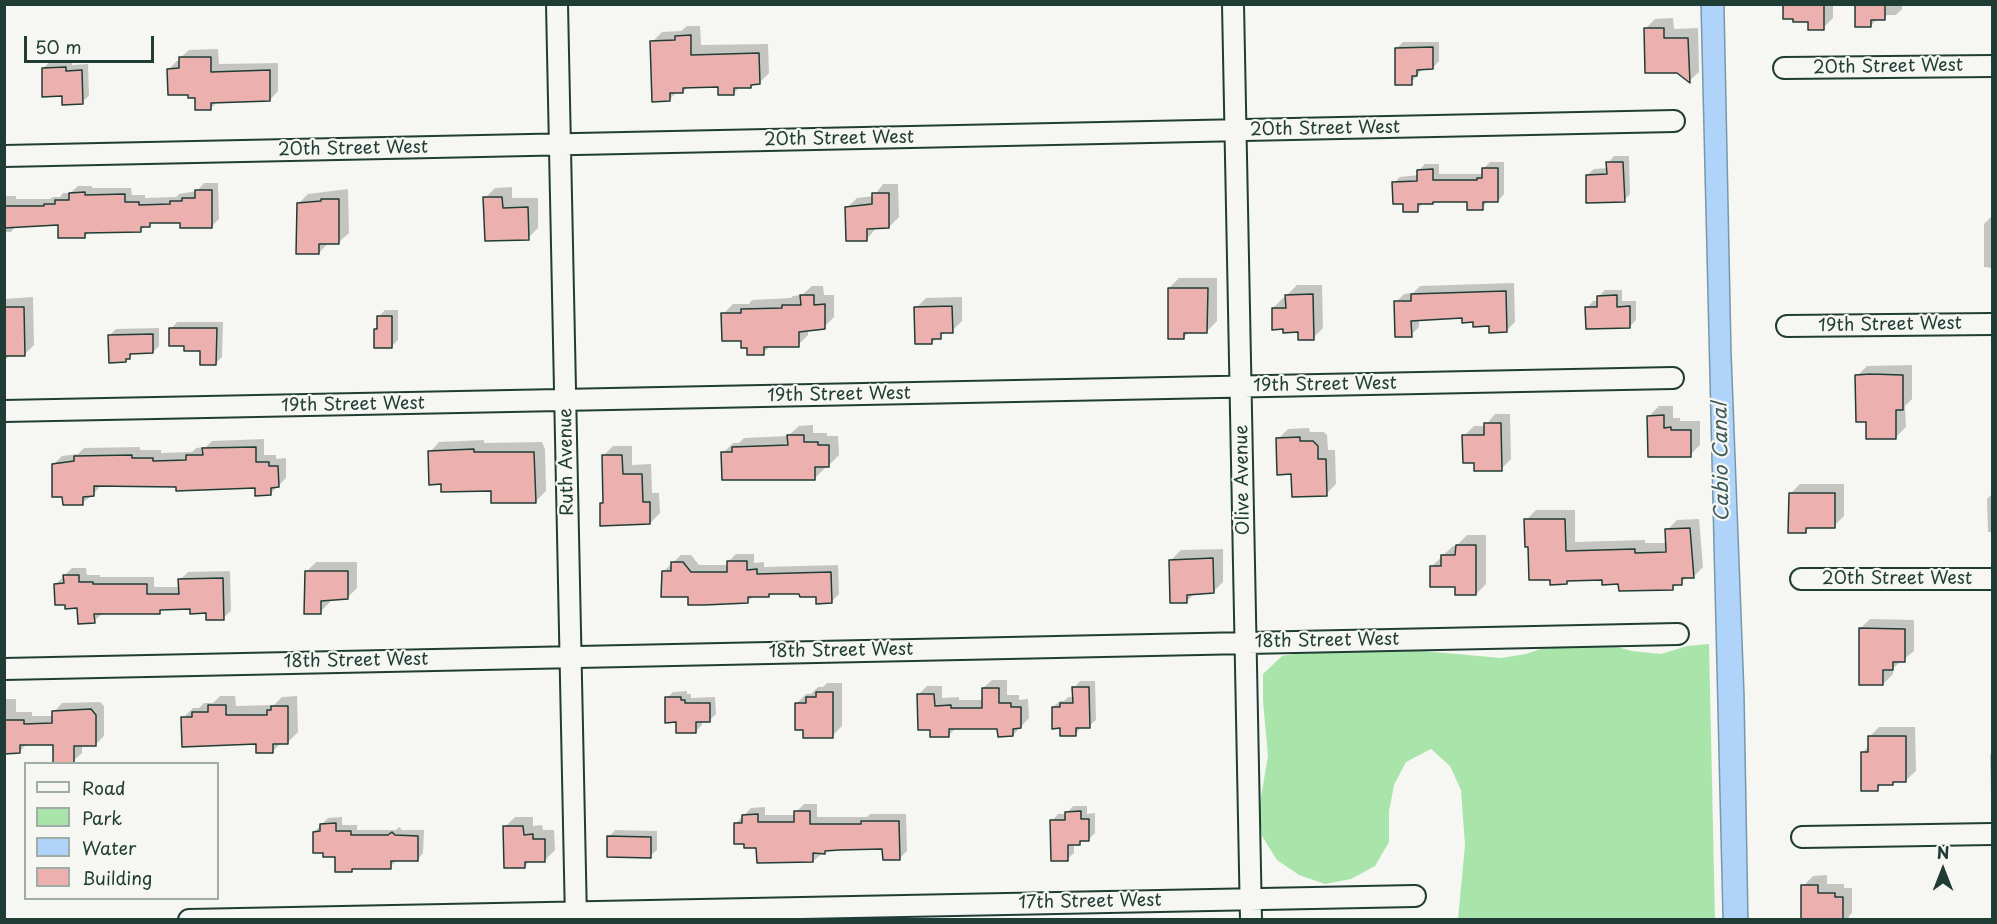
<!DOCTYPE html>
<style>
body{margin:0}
#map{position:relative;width:1997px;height:924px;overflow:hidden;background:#f6f6f2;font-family:"Playpen Sans",sans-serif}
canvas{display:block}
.frame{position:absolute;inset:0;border:6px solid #1f3d34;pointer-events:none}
.legend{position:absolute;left:24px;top:762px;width:195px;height:138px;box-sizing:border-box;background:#f6f6f2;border:2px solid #a0aca6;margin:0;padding:8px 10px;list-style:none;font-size:18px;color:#1f3d34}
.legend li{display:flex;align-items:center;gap:12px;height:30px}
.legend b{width:30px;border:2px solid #a0aca6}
.north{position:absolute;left:1913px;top:840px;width:60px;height:60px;-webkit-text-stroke:4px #f6f6f2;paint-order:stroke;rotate:0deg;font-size:16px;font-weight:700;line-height:24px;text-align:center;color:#1f3d34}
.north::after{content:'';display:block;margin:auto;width:21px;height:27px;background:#1f3d34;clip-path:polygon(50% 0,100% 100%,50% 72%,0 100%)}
.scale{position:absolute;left:24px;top:36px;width:130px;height:27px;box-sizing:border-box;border:3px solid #1f3d34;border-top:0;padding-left:8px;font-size:18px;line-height:21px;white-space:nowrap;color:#1f3d34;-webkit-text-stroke:4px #f6f6f2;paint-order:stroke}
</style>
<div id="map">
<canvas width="1997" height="924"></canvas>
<div class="frame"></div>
<ul class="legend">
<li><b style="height:8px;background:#f6f6f2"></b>Road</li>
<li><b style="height:16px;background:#a9e5ab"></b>Park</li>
<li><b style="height:16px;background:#b0d4f9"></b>Water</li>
<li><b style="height:16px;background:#ecb1af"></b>Building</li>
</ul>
<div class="north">N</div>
<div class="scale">50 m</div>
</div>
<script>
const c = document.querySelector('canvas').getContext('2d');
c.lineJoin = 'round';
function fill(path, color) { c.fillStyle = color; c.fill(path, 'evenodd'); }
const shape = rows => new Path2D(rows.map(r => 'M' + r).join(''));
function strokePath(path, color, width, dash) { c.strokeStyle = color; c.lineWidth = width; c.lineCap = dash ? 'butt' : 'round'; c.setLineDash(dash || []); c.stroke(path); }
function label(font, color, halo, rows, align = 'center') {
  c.font = font + ' "Playpen Sans",sans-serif'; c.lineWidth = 4.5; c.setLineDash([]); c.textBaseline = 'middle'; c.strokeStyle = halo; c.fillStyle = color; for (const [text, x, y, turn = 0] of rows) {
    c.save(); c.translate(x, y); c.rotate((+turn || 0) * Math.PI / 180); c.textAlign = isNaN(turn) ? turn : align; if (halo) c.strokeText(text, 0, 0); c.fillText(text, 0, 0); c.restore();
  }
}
const green = shape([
 [1606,644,1632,651,1661,654,1687,646,1709,644,1715,919,1458,919,1465,845,1461,790,1450,766,1431,749,1406,762,1394,785,1389,811,1389,842,1375,866,1351,879,1325,884,1299,875,1277,860,1262,836,1259,809,1268,756,1263,701,1263,674,1282,656,1308,652,1390,648,1501,658,1526,654,1552,645]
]);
const water = shape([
 [1701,5,1724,5,1731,350,1744,693,1748,919,1723,919,1701,5]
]);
const shadow = shape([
 [1784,4,1833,4,1833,18,1823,28],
 [1857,4,1902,4,1902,9,1896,15,1887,15,1884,18,1877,19,1871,26],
 [1673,18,1674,29,1698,28,1699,72,1689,81,1678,71,1645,29,1655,19],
 [687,26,700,26,701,45,768,44,769,73,759,83,754,83,750,86,740,87,734,93,719,86,688,87,683,92,677,92,669,100,652,42,662,32,681,31],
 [1403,42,1439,42,1439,61,1433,68,1423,68,1411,83,1396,49],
 [218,49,219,64,278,63,278,91,270,100,218,101,211,108,169,69,177,61,180,61,180,58,189,50],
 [72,61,72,65,88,64,89,96,82,102,64,95,43,68,50,62],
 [1614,156,1629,156,1630,194,1624,200,1587,175,1594,169,1608,168,1608,163],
 [1490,162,1504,162,1504,194,1498,201,1488,201,1482,208,1469,201,1424,202,1417,210,1404,203,1394,183,1400,177,1419,175,1419,170,1425,164,1439,164,1439,174,1484,174,1484,168],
 [204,183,218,183,219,219,211,227,181,222,153,222,140,230,90,231,85,236,59,224,16,226,11,232,4,232,4,196,16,196,16,199,50,199,53,197,60,197,63,193,70,193,78,186,92,186,92,188,131,188,132,195,145,195,145,198,176,197,179,194,197,191],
 [883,184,898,184,899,217,889,227,877,227,867,239,847,208,857,198,874,196],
 [512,187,512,198,538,198,538,228,528,238,485,198,495,188],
 [348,189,349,233,339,242,329,242,319,253,298,204,308,194],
 [1992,216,1992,268,1984,267,1984,224],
 [1179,278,1217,278,1217,321,1207,331,1190,331,1184,337,1169,288],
 [1514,283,1515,322,1506,331,1463,317,1419,319,1419,327,1411,335,1396,302,1404,294,1413,293,1420,286],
 [1297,285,1322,285,1323,328,1313,338,1299,331,1273,308,1283,298,1287,298,1287,295],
 [812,286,823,286,824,295,834,295,834,317,824,327,808,329,808,335,798,345,771,346,763,353,749,346,723,314,733,304,749,304,752,300,791,298,793,296,802,295],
 [1605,290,1622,290,1622,301,1636,301,1636,320,1629,327,1587,308,1593,301,1599,301,1599,296],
 [33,297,34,345,24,355,9,356,4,361,4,299],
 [962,297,962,321,952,331,947,331,931,343,916,308,926,298],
 [385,310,398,310,398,340,392,346,375,330,378,326,378,317],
 [177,322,223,322,222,357,216,363,202,349,186,345,171,329],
 [159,328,159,346,153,352,134,352,125,361,110,335,116,329],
 [1912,365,1912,399,1905,406,1906,427,1896,437,1857,376,1867,366],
 [1659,406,1673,406,1673,418,1680,418,1680,421,1700,421,1700,445,1690,455,1649,416],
 [1495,414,1510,414,1511,459,1501,469,1475,462,1464,436,1474,426,1485,426],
 [813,425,813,433,827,433,827,436,838,436,839,455,829,465,825,466,825,468,815,478,723,453,733,443,739,443,744,438,788,436,799,426],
 [1309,428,1310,432,1324,432,1327,435,1328,450,1335,450,1336,484,1326,494,1293,473,1278,439,1288,429],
 [264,439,264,455,276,455,276,459,286,458,286,478,270,494,256,486,101,485,93,495,82,503,53,465,62,456,78,454,84,448,140,447,140,450,161,450,161,453,192,452,196,448,206,447,212,441],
 [484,440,484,443,542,442,545,449,546,491,536,501,492,489,442,483,430,452,439,442],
 [613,446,632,446,632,465,651,464,652,493,659,493,660,513,650,523,601,504,604,501,603,456],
 [1800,484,1844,484,1844,516,1834,526,1810,527,1805,532,1790,494],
 [1992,494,1992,532,1988,532,1987,499],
 [1536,510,1575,510,1575,542,1645,540,1645,543,1667,543,1667,530,1677,520,1699,519,1703,567,1693,577,1688,577,1672,588,1620,583,1604,579,1570,579,1566,583,1529,546,1526,520],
 [1467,535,1486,535,1486,584,1476,594,1456,586,1431,567,1453,546,1456,546],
 [1223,549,1223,582,1213,592,1195,593,1187,601,1171,560,1181,550],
 [736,554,754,554,754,563,764,562,764,567,838,565,839,594,831,602,817,595,801,592,772,592,768,595,754,596,748,601,690,595,663,572,681,555,691,555,699,565,729,565,728,562],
 [316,562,357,562,357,588,347,598,330,599,330,602,320,612,306,572],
 [72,568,86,568,87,575,100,575,100,577,154,577,154,587,180,587,180,580,188,572,230,571,231,611,223,618,191,608,163,608,159,612,102,614,94,621,56,584],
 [1870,619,1914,620,1914,651,1893,668,1893,674,1883,684,1860,629],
 [992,680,1007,680,1007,695,1019,695,1019,700,1028,699,1029,718,1013,735,999,727,956,728,948,736,931,728,919,694,927,686,942,686,942,698,959,697,959,700,983,700,983,688],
 [1080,681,1095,681,1096,720,1089,726,1082,726,1075,735,1061,727,1053,707,1060,701,1064,701,1068,697,1074,697,1074,688],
 [827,683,842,683,842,726,832,736,796,704,806,694,811,694,818,687,823,687],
 [687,691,687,694,691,694,691,698,715,697,716,714,709,721,702,721,702,725,696,731,678,721,667,698,673,692],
 [220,696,235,696,236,706,274,705,282,697,297,696,298,732,288,742,282,742,272,752,257,742,183,718,193,708,199,708,204,703,213,703],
 [4,699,16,699,16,712,32,712,32,716,54,716,54,712,62,703,100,702,104,706,104,736,96,744,82,745,82,753,73,761,54,744,27,744,19,752,4,744],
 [1879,727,1915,727,1916,771,1906,780,1882,784,1877,789,1862,753,1869,746,1869,737],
 [1992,753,1992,795,1991,795,1990,755],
 [804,804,817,804,817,817,867,817,870,814,906,814,907,851,899,859,884,847,828,849,813,861,758,847,735,824,751,808,765,807,765,815,796,815,796,812],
 [1073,806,1087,806,1087,814,1095,813,1095,833,1089,839,1083,839,1079,843,1074,843,1074,853,1067,859,1052,821,1058,814,1066,814],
 [342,817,342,825,357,825,357,830,396,830,399,827,402,830,424,830,423,853,417,860,396,861,390,867,355,867,351,870,314,832,328,818],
 [515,817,533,817,533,826,542,825,543,830,554,830,555,850,545,860,530,861,524,867,505,827],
 [615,830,657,831,657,850,650,856,609,837],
 [1827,875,1827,884,1844,884,1844,888,1852,888,1852,913,1849,916,1849,920,1803,920,1803,886,1813,876]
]);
const building = shape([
 [1783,4,1824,4,1824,30,1808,30,1808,22,1793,22,1793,19,1783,19,1783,4],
 [1855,4,1885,4,1885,20,1871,20,1871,27,1855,27,1855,4],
 [1644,28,1664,28,1664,38,1688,38,1690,83,1677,73,1645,73,1644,28],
 [691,35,691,55,759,53,760,84,751,85,751,88,734,88,734,95,718,95,718,87,683,88,683,93,670,93,670,101,652,102,650,41,675,40,675,36,691,35],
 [1433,47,1433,69,1417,70,1417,76,1412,76,1412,85,1395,85,1395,48,1433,47],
 [179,57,211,57,211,72,270,70,270,101,211,103,211,110,195,110,195,98,188,98,188,95,168,95,167,69,179,68,179,57],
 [66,67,66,71,82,70,83,104,62,105,62,96,42,97,42,68,66,67],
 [1606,162,1623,162,1625,202,1586,203,1586,175,1607,174,1606,162],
 [1482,168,1498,168,1498,202,1483,202,1483,210,1467,210,1467,202,1433,202,1433,204,1418,204,1418,212,1403,212,1403,204,1393,204,1392,182,1417,181,1417,170,1433,169,1433,180,1477,180,1477,178,1482,178,1482,168],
 [195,190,212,190,212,228,180,228,180,223,150,223,150,227,141,227,141,232,85,233,85,238,58,238,58,225,4,228,4,206,44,206,44,204,55,204,55,200,69,200,69,193,85,192,85,195,125,194,125,202,139,202,139,205,170,204,170,201,182,201,182,198,195,198,195,190],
 [872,193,889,193,889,228,867,229,867,241,846,241,845,207,872,204,872,193],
 [483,197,502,197,503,208,528,207,529,240,485,241,483,197],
 [321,199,339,199,339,244,319,244,319,254,296,254,297,203,321,201,321,199],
 [1168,288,1208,288,1207,333,1184,333,1184,339,1168,339,1168,288],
 [1506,291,1507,332,1489,333,1489,326,1473,327,1473,322,1462,323,1462,318,1411,321,1412,337,1395,337,1394,301,1411,301,1411,294,1506,291],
 [1313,294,1314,340,1298,340,1298,332,1283,333,1283,329,1272,330,1272,308,1286,308,1285,295,1313,294],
 [800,295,814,295,814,305,825,304,825,329,799,332,799,347,764,347,764,355,747,355,747,348,741,348,741,341,722,341,721,313,741,313,741,309,782,308,782,305,801,305,800,295],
 [1617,295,1617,307,1630,306,1630,328,1586,329,1585,307,1597,307,1597,296,1617,295],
 [952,306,953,333,941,333,941,339,932,339,932,344,915,344,914,307,952,306],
 [4,307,24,307,25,356,4,356,4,307],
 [377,316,392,316,392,348,374,348,374,329,377,329,377,316],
 [169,328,217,328,216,365,200,365,200,351,184,351,184,346,169,346,169,328],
 [153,334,153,353,130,354,130,359,126,359,126,362,109,363,108,335,153,334],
 [1871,374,1903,375,1903,410,1896,410,1896,439,1866,439,1866,422,1856,422,1855,375,1871,374],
 [1664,415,1664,428,1671,427,1671,430,1691,430,1691,457,1648,457,1647,416,1664,415],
 [1484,423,1501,423,1502,471,1474,471,1474,463,1463,463,1462,435,1484,435,1484,423],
 [787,435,804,435,804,442,818,442,818,445,829,445,829,467,815,467,815,480,722,480,721,452,732,452,732,447,788,445,787,435],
 [1300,437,1300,441,1313,441,1318,446,1318,459,1326,459,1327,496,1292,497,1291,474,1277,475,1276,438,1300,437],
 [256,447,256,462,269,462,269,466,278,466,279,487,271,488,271,495,255,496,255,488,176,491,176,487,94,486,94,496,83,497,83,505,63,505,62,497,52,497,52,464,74,461,74,456,132,455,132,458,153,458,153,461,186,460,186,455,203,455,202,448,256,447],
 [474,449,474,452,534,452,536,503,491,503,491,491,441,492,441,484,429,485,428,451,474,449],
 [602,455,622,455,623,474,642,474,643,502,650,502,650,524,600,526,600,503,603,503,602,455],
 [1789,493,1835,493,1835,528,1806,528,1806,533,1788,533,1789,493],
 [1524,519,1565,519,1566,551,1635,549,1635,553,1666,552,1665,529,1690,528,1694,578,1682,578,1682,585,1673,585,1673,590,1619,591,1618,584,1602,585,1602,580,1567,581,1567,584,1550,585,1550,580,1529,580,1528,547,1525,547,1524,519],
 [1456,545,1476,545,1476,595,1455,595,1455,587,1430,587,1430,566,1441,566,1441,555,1455,555,1456,545],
 [1213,558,1214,593,1187,595,1187,603,1170,603,1169,560,1213,558],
 [727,561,747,561,747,570,757,569,757,574,831,572,832,603,816,604,816,597,800,597,799,594,769,594,769,597,748,597,748,603,704,605,688,605,688,597,661,597,662,571,671,571,671,562,683,562,691,572,727,572,727,561],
 [305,571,348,571,348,599,321,601,321,614,304,614,305,571],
 [63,575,79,575,79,582,93,582,93,584,147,584,147,594,179,594,178,579,223,578,224,620,206,620,206,613,190,614,190,609,160,610,160,614,94,614,95,623,78,624,77,608,65,609,65,605,55,605,54,584,64,583,63,575],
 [1859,628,1905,629,1905,662,1893,662,1893,670,1883,670,1883,685,1859,685,1859,628],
 [1072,687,1089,687,1090,728,1076,728,1076,736,1060,736,1060,728,1052,729,1052,707,1060,707,1060,703,1073,703,1072,687],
 [982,688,999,688,999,703,1011,703,1011,707,1021,707,1021,728,1013,729,1013,736,998,737,997,729,949,729,949,737,930,737,930,730,918,730,917,694,934,694,935,706,951,705,951,708,982,708,982,688],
 [816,692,833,692,833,738,803,738,803,730,795,730,795,703,806,703,806,697,816,697,816,692],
 [665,697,681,697,681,700,685,700,685,703,710,703,710,722,696,722,696,733,676,733,676,722,665,723,665,697],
 [208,705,226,705,226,715,267,715,267,710,271,710,271,706,288,706,288,744,273,744,273,753,256,753,256,744,182,747,181,717,192,717,192,712,208,712,208,705],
 [91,709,96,715,96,746,74,746,74,763,53,763,53,745,20,745,20,753,4,754,4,720,24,720,24,724,52,723,52,711,91,709],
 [1868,736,1906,736,1906,782,1893,782,1893,785,1878,785,1878,791,1861,791,1861,752,1868,752,1868,736],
 [794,811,810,811,810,824,861,824,861,821,899,821,900,860,883,860,882,849,839,850,825,851,825,854,813,853,813,862,757,863,756,848,744,848,744,844,734,844,734,823,742,823,742,815,758,814,758,822,794,822,794,811],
 [1081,811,1081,819,1089,819,1089,841,1080,841,1080,845,1068,845,1068,861,1051,861,1050,820,1065,820,1065,812,1081,811],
 [336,823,336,831,351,831,351,835,388,835,392,832,395,835,418,836,418,861,391,861,391,869,352,869,352,872,335,872,335,857,323,857,323,853,313,853,313,832,320,831,320,824,336,823],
 [503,826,523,826,524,835,533,834,533,839,545,839,545,862,525,862,525,868,504,868,503,826],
 [607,836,651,837,651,858,607,857,607,836],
 [1801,885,1818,885,1818,893,1835,893,1835,897,1843,897,1843,920,1801,920,1801,885]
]);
const street = shape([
 [557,4,576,920],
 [1233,4,1251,920],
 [1784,68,1992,66],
 [4,156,1674,121],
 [1787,326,1992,324],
 [4,411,1673,378],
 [1801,579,1992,579],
 [4,669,1678,634],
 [1802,837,1992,834],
 [189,920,1415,896]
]);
const streetNames = [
 ["20th Street West",1888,67,-1],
 ["20th Street West",1325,129,-1],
 ["20th Street West",839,139,-1],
 ["20th Street West",353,149,-1],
 ["19th Street West",1890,325,-1],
 ["19th Street West",1325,385,-1],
 ["19th Street West",839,395,-1],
 ["19th Street West",353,405,-1],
 ["Ruth Avenue",567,462,-91],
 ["Olive Avenue",1243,480,-91],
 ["20th Street West",1897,579],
 ["18th Street West",1327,641,-1],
 ["18th Street West",841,651,-1],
 ["18th Street West",356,661,-1],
 ["17th Street West",1090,902,-1]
];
const waterNames = [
 ["Cabio Canal",1722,462,-91]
];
fill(green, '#a9e5ab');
fill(water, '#b0d4f9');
strokePath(water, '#7698aa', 1.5);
fill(shadow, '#0003');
fill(building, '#ecb1af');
strokePath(building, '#1f3d34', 1.5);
strokePath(street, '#1f3d34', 24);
strokePath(street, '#f6f6f2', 20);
label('18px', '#1f3d34', '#f6f6f2', streetNames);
label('italic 20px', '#3c5b5b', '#f6f6f2', waterNames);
</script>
